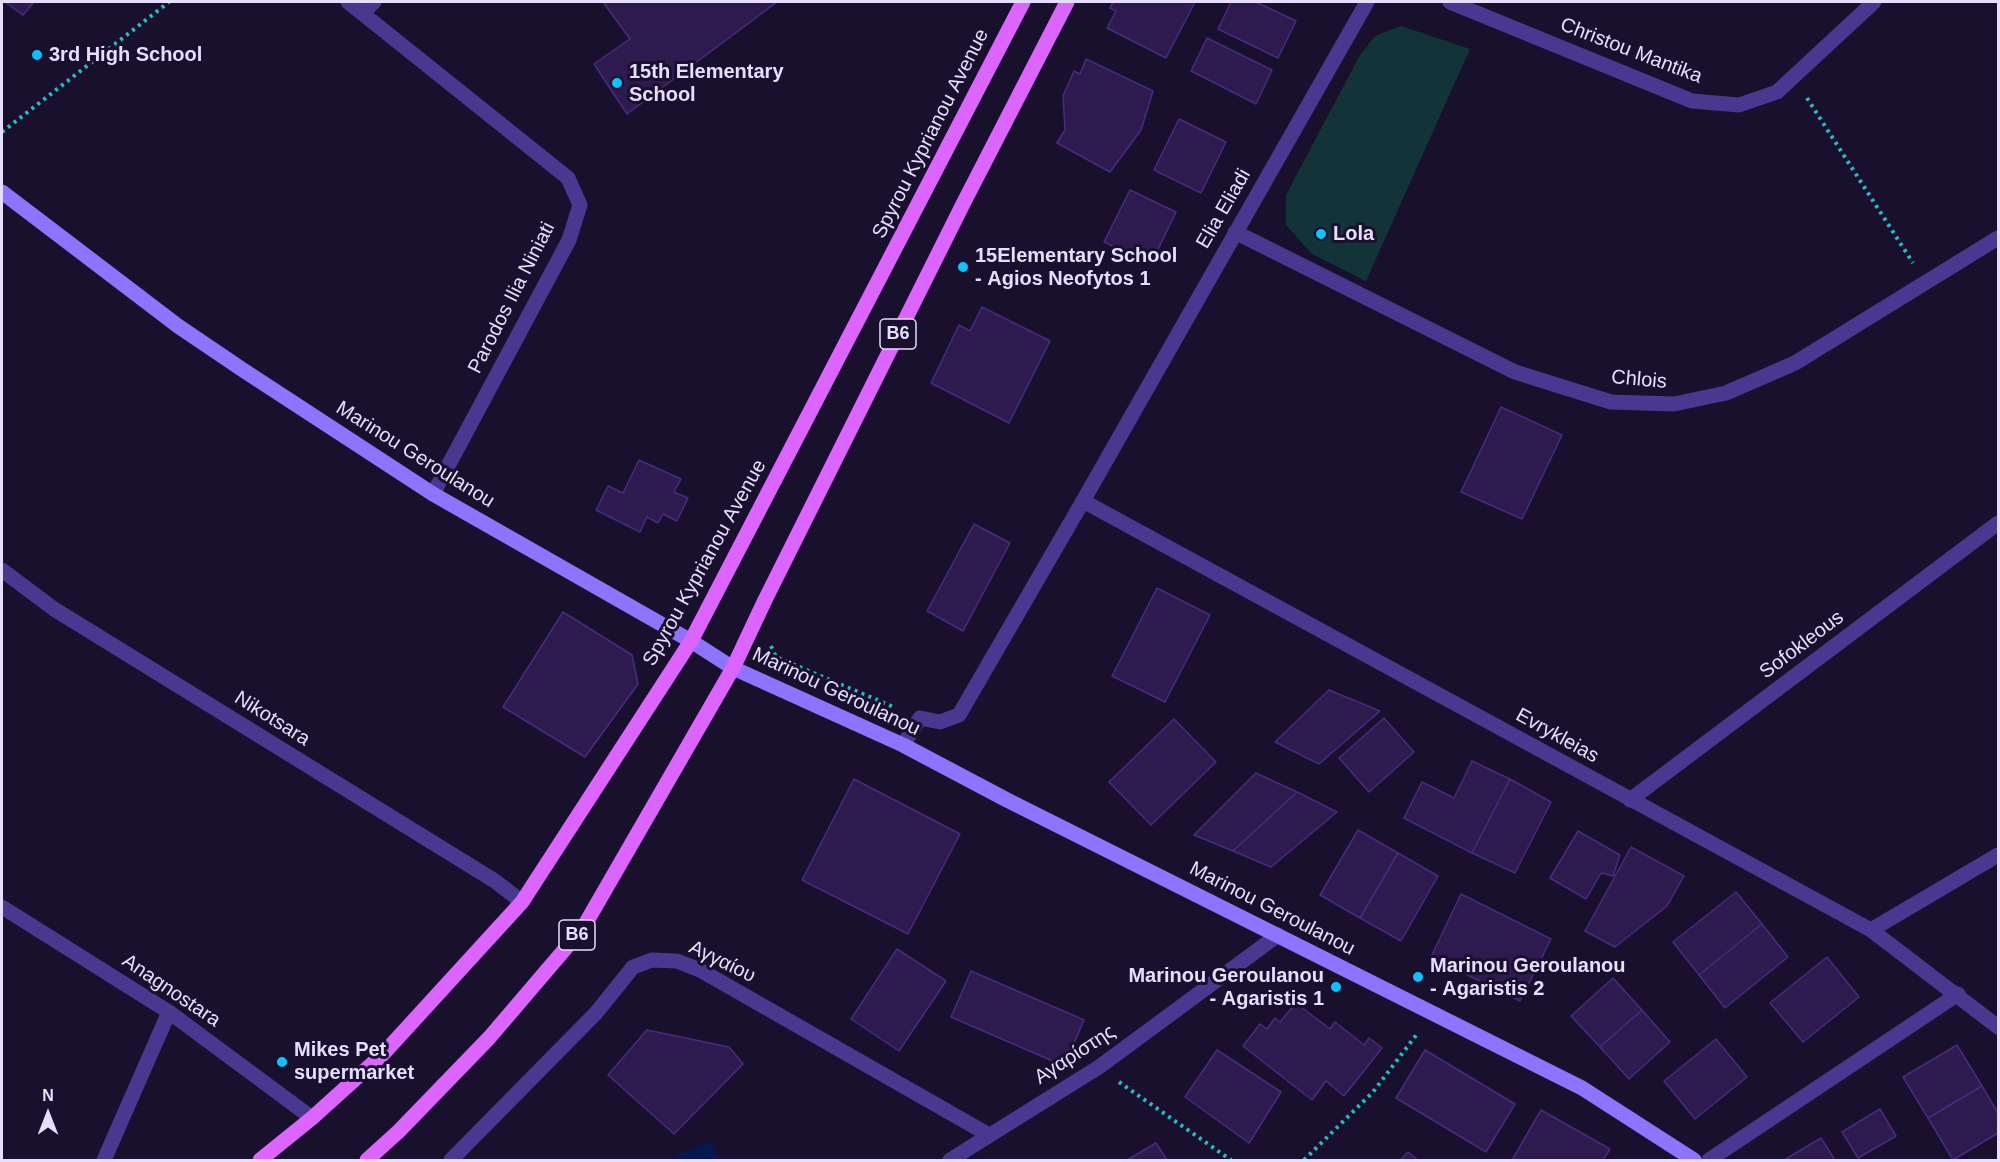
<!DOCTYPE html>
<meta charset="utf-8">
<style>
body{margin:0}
#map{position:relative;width:2000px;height:1162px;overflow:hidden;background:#19102e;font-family:Arial,sans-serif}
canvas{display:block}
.frame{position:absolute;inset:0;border:3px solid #e6ddff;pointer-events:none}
.north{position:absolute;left:18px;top:1084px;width:60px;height:60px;-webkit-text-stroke:4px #19102e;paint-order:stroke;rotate:0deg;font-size:16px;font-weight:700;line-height:24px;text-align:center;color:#e6ddff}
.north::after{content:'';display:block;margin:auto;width:21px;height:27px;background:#e6ddff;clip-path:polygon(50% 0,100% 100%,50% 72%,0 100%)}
</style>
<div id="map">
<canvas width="2000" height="1162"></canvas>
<div class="frame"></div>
<div class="north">N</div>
</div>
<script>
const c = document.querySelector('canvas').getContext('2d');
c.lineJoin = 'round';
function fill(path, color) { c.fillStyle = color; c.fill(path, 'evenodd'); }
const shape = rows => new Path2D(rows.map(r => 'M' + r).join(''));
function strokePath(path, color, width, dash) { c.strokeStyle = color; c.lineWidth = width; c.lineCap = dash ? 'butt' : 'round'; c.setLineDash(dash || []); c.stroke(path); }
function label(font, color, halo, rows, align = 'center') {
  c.font = font + ' Arial,sans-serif'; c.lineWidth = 6; c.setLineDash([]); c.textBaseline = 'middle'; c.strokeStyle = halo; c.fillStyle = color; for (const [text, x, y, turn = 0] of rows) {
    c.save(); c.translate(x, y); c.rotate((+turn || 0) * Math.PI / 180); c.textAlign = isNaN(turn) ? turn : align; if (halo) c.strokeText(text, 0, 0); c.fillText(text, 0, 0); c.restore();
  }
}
const green = shape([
 [1401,26,1470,49,1366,281,1312,254,1286,225,1286,195,1360,55,1375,36]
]);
const water = shape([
 [711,1141,719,1160,678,1160,676,1155]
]);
const building = shape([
 [5,2,34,2,23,15,5,2],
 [603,2,777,2,627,114,594,64,630,39,603,2],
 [1113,2,1195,2,1166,58,1107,28,1116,11,1110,8,1113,2],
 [1231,2,1256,2,1296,21,1278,58,1218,29,1231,2],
 [1207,38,1272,70,1256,104,1191,71,1207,38],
 [1086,59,1153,91,1141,130,1110,172,1057,143,1065,130,1063,96,1074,71,1080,74,1086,59],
 [1179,119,1226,142,1201,193,1154,170,1179,119],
 [1130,190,1176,212,1151,264,1104,242,1130,190],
 [982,307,1050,341,1009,423,931,383,959,325,970,331,982,307],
 [1501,407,1562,435,1522,519,1461,492,1501,407],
 [639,460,681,479,674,492,688,498,677,521,663,514,658,523,647,517,640,532,596,510,608,486,623,493,639,460],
 [974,524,1010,543,963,631,927,611,974,524],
 [1157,588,1210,615,1165,702,1112,676,1157,588],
 [563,612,632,655,638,684,585,757,503,707,563,612],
 [1329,690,1380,711,1319,764,1275,742,1329,690],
 [1384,718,1414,752,1369,792,1339,758,1384,718],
 [1174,719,1216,762,1151,825,1109,782,1174,719],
 [1472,761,1510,779,1472,853,1404,818,1422,782,1454,798,1472,761],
 [1256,773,1297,792,1233,851,1194,835,1256,773],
 [854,779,960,834,908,934,802,880,854,779],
 [1510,779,1551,802,1515,873,1472,853,1510,779],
 [1297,792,1337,812,1271,867,1233,851,1297,792],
 [1358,830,1398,853,1360,918,1320,895,1358,830],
 [1578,831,1620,855,1613,876,1601,873,1586,899,1550,878,1578,831],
 [1631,847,1684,876,1667,906,1615,947,1585,931,1631,847],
 [1398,853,1438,876,1401,941,1360,918,1398,853],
 [1736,892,1762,924,1699,975,1673,942,1736,892],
 [1461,894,1551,939,1520,1001,1431,957,1461,894],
 [1762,924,1788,957,1725,1008,1699,975,1762,924],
 [897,949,946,981,899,1051,851,1019,897,949],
 [1827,957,1859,997,1803,1042,1770,1003,1827,957],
 [971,971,1084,1020,1064,1066,951,1017,971,971],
 [1613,978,1642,1010,1600,1047,1571,1016,1613,978],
 [1296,1003,1330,1029,1335,1022,1364,1045,1369,1038,1382,1048,1344,1096,1326,1081,1312,1100,1243,1046,1260,1024,1267,1029,1275,1018,1280,1022,1296,1003],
 [1642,1010,1670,1042,1629,1079,1600,1047,1642,1010],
 [647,1030,729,1047,743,1064,674,1134,608,1075,647,1030],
 [1716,1039,1747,1077,1695,1119,1664,1081,1716,1039],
 [1957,1045,1982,1086,1928,1118,1903,1077,1957,1045],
 [1217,1050,1281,1092,1249,1143,1185,1097,1217,1050],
 [1425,1050,1515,1104,1486,1152,1396,1098,1425,1050],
 [1982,1086,1998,1113,1998,1133,1953,1160,1928,1118,1982,1086],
 [1880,1109,1896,1136,1858,1158,1842,1132,1880,1109],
 [1541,1110,1610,1149,1603,1160,1512,1160,1541,1110],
 [1821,1138,1835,1160,1784,1160,1821,1138],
 [1156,1143,1167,1160,1127,1160,1156,1143],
 [1408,1152,1418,1160,1400,1160,1408,1152]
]);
const path = shape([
 [1807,98,1913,263],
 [2,132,169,2],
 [771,646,776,657,896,708],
 [1119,1082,1231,1160],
 [1304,1160,1373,1092,1417,1034]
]);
const lane = shape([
 [903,745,920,718,940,722,959,715,1083,501]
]);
const street = shape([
 [348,2,568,178,580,205,569,240,433,494],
 [1367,2,1083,501,1871,930,1998,1027],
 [1450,2,1692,101,1739,105,1777,92,1874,2],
 [363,13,374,2],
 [1235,232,1515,372,1611,402,1674,404,1726,393,1795,363,1998,238],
 [2,570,54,609,495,881,522,902],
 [1630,800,1998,523],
 [2,907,169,1012,312,1118],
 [1871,930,1998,855],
 [104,1160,169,1012],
 [451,1160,596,1013,633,967,652,960,677,961,700,970,989,1135],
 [950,1160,1099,1067,1278,935],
 [1709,1160,1958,994]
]);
const secondary = shape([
 [2,192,178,326,243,370,433,494,691,641,733,668,903,745,1007,800,1582,1088,1694,1160]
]);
const primary = shape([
 [260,1160,312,1118,383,1054,522,902,691,641,1023,2],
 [367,1160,399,1131,489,1038,583,928,733,668,765,600,963,204,1067,2]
]);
const markers = [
 [37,55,6,"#09c2ff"],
 [617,83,6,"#09c2ff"],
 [1321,234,6,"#09c2ff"],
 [963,267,6,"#09c2ff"],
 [1418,977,6,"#09c2ff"],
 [1336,987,6,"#09c2ff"],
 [282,1062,6,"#09c2ff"]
];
const shields = [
 [898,334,36],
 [577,935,36]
];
const shieldNames = [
 ["B6",898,334],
 ["B6",577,935]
];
const streetNames = [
 ["Christou Mantika",1631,51,21],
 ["Spyrou Kyprianou Avenue",931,134,-63],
 ["Elia Eliadi",1224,209,-60],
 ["Parodos Ilia Niniati",512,298,-63],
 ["Chlois",1639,380,5],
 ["Marinou Geroulanou",415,455,32],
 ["Spyrou Kyprianou Avenue",705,563,-61],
 ["Sofokleous",1802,645,-37],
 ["Marinou Geroulanou",836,692,25],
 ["Nikotsara",272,719,32],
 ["Evrykleias",1557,736,29],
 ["Marinou Geroulanou",1272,909,27],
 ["Αγγαίου",722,962,26],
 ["Anagnostara",171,991,34],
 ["Αγαρίστης",1075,1055,-33]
];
const poiNames = [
 ["3rd High School",49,55],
 ["15th Elementary",629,72],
 ["School",629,95],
 ["Lola",1333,234],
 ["15Elementary School",975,256],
 ["- Agios Neofytos 1",975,279],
 ["Marinou Geroulanou",1430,966],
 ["- Agaristis 2",1430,989],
 ["Marinou Geroulanou",1324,976,"right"],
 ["- Agaristis 1",1324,999,"right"],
 ["Mikes Pet",294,1050],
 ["supermarket",294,1073]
];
fill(green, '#123438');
fill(water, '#071750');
fill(building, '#2d1b50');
strokePath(building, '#482b7e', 1.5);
strokePath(path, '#28bac8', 4, [3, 4.5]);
strokePath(lane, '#483890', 15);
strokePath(street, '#483890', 15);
strokePath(secondary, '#8c74ff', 15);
strokePath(primary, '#dc64ff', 15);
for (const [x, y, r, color] of markers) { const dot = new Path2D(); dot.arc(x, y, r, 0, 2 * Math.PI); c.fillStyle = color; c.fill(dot); strokePath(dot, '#19102e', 2); }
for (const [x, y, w] of shields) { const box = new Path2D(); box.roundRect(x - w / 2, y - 15, w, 30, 4.5); c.fillStyle = '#19102e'; c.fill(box); strokePath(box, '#e6ddff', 1.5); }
label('bold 18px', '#e6ddff', null, shieldNames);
label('20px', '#e6ddff', '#19102e', streetNames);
label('bold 20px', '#e6ddff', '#19102e', poiNames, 'left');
</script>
